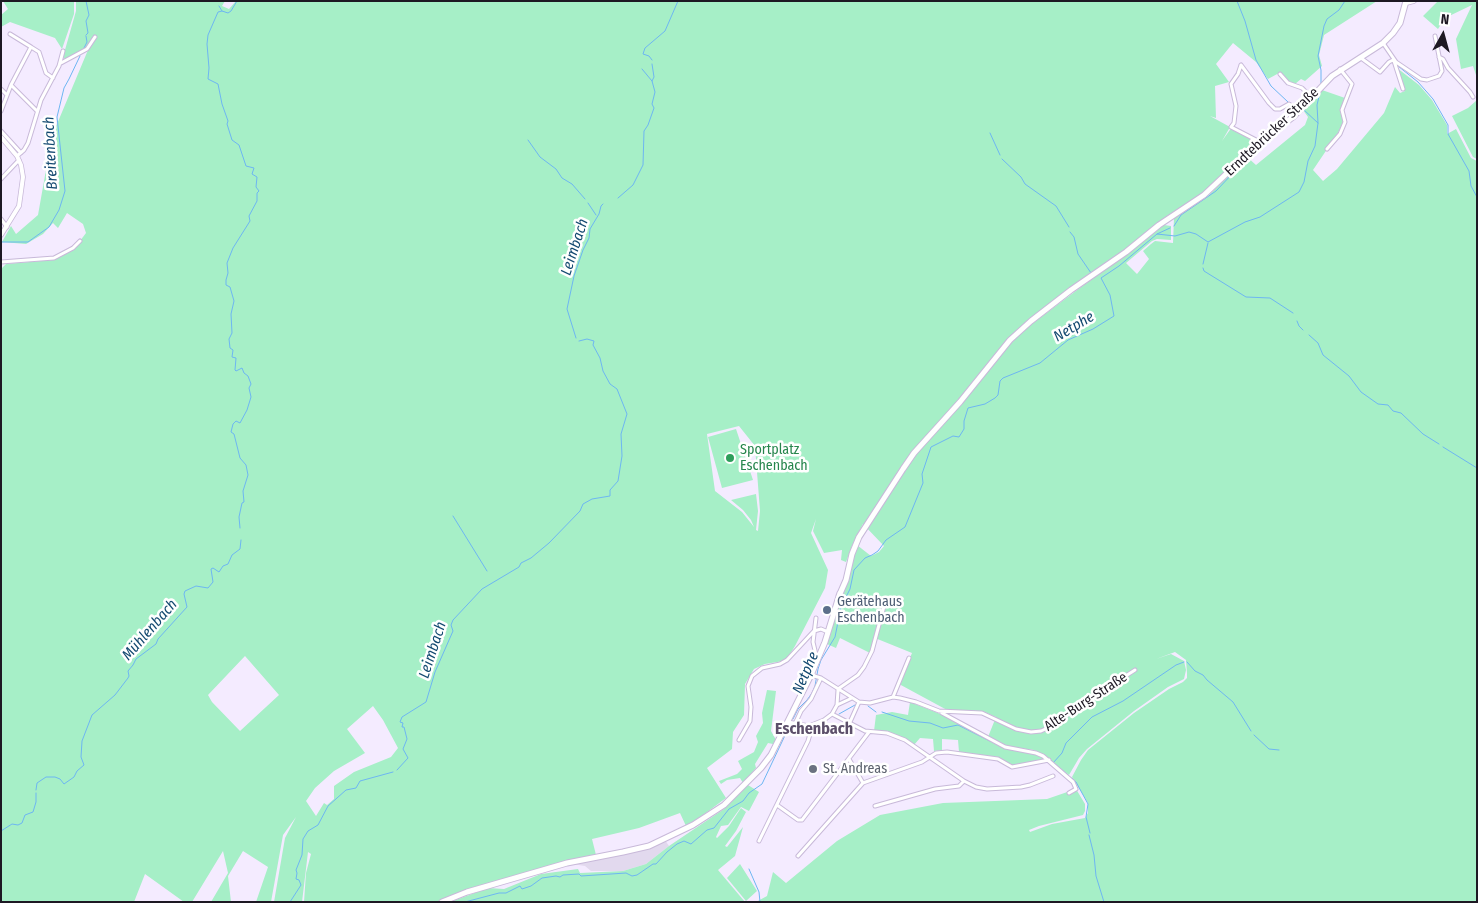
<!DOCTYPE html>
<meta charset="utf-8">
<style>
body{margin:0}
#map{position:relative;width:1478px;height:903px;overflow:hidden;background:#f4ebff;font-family:"Fira Sans Condensed",sans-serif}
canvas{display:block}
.frame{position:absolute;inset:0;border:2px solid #1d1823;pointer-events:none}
.north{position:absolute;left:1418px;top:10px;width:50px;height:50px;-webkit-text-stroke:4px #fff;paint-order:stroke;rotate:7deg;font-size:14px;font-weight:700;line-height:20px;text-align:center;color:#1d1823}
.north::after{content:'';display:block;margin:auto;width:18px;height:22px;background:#1d1823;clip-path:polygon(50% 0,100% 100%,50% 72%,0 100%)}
</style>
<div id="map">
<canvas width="1478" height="903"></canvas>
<div class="frame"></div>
<div class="north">N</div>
</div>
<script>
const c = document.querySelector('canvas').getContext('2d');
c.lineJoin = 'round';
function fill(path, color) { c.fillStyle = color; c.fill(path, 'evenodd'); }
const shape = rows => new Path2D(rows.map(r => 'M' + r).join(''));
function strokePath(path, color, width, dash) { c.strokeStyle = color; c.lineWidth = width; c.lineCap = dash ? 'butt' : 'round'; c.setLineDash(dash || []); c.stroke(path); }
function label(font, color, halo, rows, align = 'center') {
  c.font = font + ' "Fira Sans Condensed",sans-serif'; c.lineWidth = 5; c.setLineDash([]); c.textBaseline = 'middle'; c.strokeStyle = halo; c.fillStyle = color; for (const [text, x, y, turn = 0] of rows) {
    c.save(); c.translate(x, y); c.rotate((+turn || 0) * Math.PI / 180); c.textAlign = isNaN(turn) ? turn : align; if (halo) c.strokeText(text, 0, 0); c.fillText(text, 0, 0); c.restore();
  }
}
const industrial = shape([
 [665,840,669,846,646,864,623,871,591,871,585,866,572,864,626,854,649,848]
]);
const green = shape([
 [3,1,74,1,74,14,62,49,55,38,10,22,1,27,1,15,8,9],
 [76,1,225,1,222,6,229,9,236,1,1377,1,1324,35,1319,55,1322,66,1305,81,1301,79,1295,84,1289,81,1279,73,1268,79,1256,62,1233,43,1216,64,1229,82,1215,86,1216,118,1210,116,1230,127,1222,141,1232,127,1257,142,1198,197,1167,216,1003,345,969,388,1017,335,1164,225,1171,226,1171,240,1157,239,1152,241,1126,263,1137,274,1149,259,1143,251,1151,244,1155,241,1173,243,1174,218,1208,196,1247,157,1256,165,1305,125,1308,117,1303,110,1322,90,1345,98,1340,110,1343,122,1338,133,1313,170,1323,181,1337,169,1384,113,1395,87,1400,93,1405,91,1397,68,1419,85,1432,100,1447,125,1447,134,1456,129,1471,158,1477,161,1477,902,756,902,767,896,773,872,786,883,837,841,880,815,943,803,1047,799,1076,789,1085,804,1085,811,1083,815,1039,826,1029,830,1030,832,1052,824,1085,818,1088,813,1088,803,1072,777,1081,760,1088,750,1134,713,1169,689,1183,682,1187,678,1187,673,1186,660,1175,652,1156,659,1171,654,1184,661,1186,670,1184,679,1168,687,1134,711,1087,749,1079,758,1069,775,1040,753,1034,750,1004,746,988,737,996,717,982,711,947,710,899,684,912,653,875,638,870,653,840,638,836,648,827,644,857,545,871,556,879,552,884,546,863,524,852,546,846,562,841,560,842,550,824,553,813,531,816,519,811,533,828,570,825,588,795,646,787,659,783,661,765,664,754,669,745,684,744,715,733,732,732,749,707,768,726,798,691,824,686,826,680,813,639,828,592,839,596,855,458,893,439,902,304,902,306,873,311,854,308,852,302,902,274,902,285,838,296,817,283,835,271,902,256,902,268,867,243,851,228,876,231,902,211,902,228,873,223,851,192,902,184,902,145,874,134,902,1,902,1,269,6,264,53,260,74,249,86,233,83,224,67,213,58,228,53,223,43,234,26,244,2,242,11,226,16,234,38,215,52,136,88,50,87,49,65,59,63,57,76,11],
 [739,426,755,446,760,511,758,531,756,530,758,511,756,494,731,500,743,510,751,520,754,527,742,512,715,491,707,434],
 [245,656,279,695,240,731,212,702,208,695],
 [373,706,383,720,398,748,391,757,354,772,334,786,334,799,327,805,324,803,316,816,306,801,315,788,334,771,365,753,347,729],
 [1438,1,1477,1,1477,78,1473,66,1461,69,1456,39,1472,5,1445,18,1438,29,1423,16],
 [1477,100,1477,159,1473,157,1452,116,1468,108],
 [736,429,753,480,722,488,708,437],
 [767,690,776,691,771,731,776,740,773,744,768,743,755,764,756,768,743,783,740,778,727,780,721,784,719,781,737,774,742,769,738,761,754,752,758,742,756,736,763,723,762,713],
 [910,702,938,713,1005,748,1036,754,1047,760,1012,766,998,757,959,752,958,740,942,739,942,750,934,751,933,739,920,738,914,745,906,739,874,731,876,715,892,712,908,715],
 [748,785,759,792,749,811,741,807,728,825,721,826,716,837,717,838,729,826,741,808,746,812,736,831,725,846,727,847,743,827,735,856,718,870,745,902,450,902,488,888,504,889,541,874,578,869,580,873,623,871,646,864,669,846,724,809],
 [740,864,757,891,746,901,727,878]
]);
const stream = shape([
 [86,1,89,15,86,21,88,33,86,35],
 [237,1,231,11,228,13,222,11,218,12,208,35,207,44,209,68,208,79,218,84,222,104,228,121,227,124,232,140,239,145,246,166,254,168,252,174,257,177,256,187,259,191,257,193,257,201,249,216,250,221,233,248,227,263,228,273,226,280,226,285,230,287,234,301,231,314,232,333,229,339,230,348,233,350,232,357,236,358,235,370,236,371,242,368,244,373,248,376,251,384,249,388,251,397,247,410,240,423,236,421,233,424,231,432,234,434,240,458,246,465,248,475,243,491,244,502,242,503,239,517,240,528],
 [1237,1,1245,21,1256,60,1271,86,1288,102],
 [219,6,222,11],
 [84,48,87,42,86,36],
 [652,60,649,56,643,54,645,48,665,31,678,1],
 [1398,66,1418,82,1433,99,1448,125,1448,134,1469,171,1471,186,1477,197],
 [642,69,652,81],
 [1321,83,1321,70,1318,56,1324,26,1327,19,1339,10,1345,1],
 [1304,110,1318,123],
 [990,133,1000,155],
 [528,140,540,157,556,169,562,178,572,184,585,199],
 [1263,146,1268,140],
 [1002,159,1021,177,1025,184,1056,206,1069,227],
 [618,198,633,185,643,165,644,131,648,125,654,108,652,104,655,92,652,81,654,77,652,64],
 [588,203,596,215],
 [1174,226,1181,215,1216,191,1252,153],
 [1070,232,1074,237,1078,254,1091,273],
 [1157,234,1170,228],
 [1,242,28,242,49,227,59,210,65,191,57,117,64,88,69,79,80,56],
 [1203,264,1208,243],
 [1203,268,1204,271,1246,297,1270,298,1293,313],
 [1297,321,1299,326,1303,330],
 [1309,335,1318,343,1323,355,1349,376,1361,392,1378,404,1388,405,1393,411,1401,413,1423,434,1439,444],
 [576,338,567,309,574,276,583,250,589,238,590,229,599,214,601,206,603,204],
 [1443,447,1477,468],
 [453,516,487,571],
 [1187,662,1195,671,1203,675,1207,680,1233,702,1251,731],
 [868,706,876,712],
 [882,712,909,721,930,723,943,728,958,725,990,741],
 [839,714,855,705],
 [793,719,798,709,807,700,812,693,815,686,818,669,821,660,835,637,841,607,850,589,854,570,865,558,872,555,878,551,886,540,905,527,923,483,922,474,931,447,953,436,959,437,964,429,964,421,968,408,985,404,995,398,998,395,1000,381,1003,378,1040,363,1068,340,1093,329,1114,316,1110,295,1101,278,1119,266,1157,234,1175,236,1189,232,1196,234,1208,242,1245,222,1260,217,1299,192,1304,182,1308,161,1315,146,1318,123,1317,105,1320,92],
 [1254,735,1269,749,1279,750],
 [1049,759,1068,775],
 [1053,763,1062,753,1066,743,1092,717,1123,701,1176,665,1184,662],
 [397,770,408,758,403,749,407,739,404,727,402,727,403,723,400,722,402,717,426,702,435,672,453,631,451,625,453,620,482,589,519,567,521,563,531,558,549,543,580,511,583,504,592,499,610,496,610,490,618,481,622,456,621,434,627,414,617,389,610,384,603,371,600,358,593,345,594,341,587,339,579,341],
 [1072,778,1076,782,1088,804,1086,817,1090,833],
 [36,790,37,783,46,777,55,777,60,779,64,784,74,777,77,771,84,765,81,757,82,741,92,715,115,695,128,678,129,676,128,671,133,665,136,659,156,644,158,639,187,607,184,594,185,591,196,586,208,588,213,582,211,569,213,568,219,572,223,566,228,564,232,555,240,549,241,540],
 [1,831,12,824,18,825,22,823,25,815,33,812,36,802,36,793],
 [1089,835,1094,855,1096,876,1104,902],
 [749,869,759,892,760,902],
 [290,902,301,885,299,880,296,879,297,873,296,870,302,855,303,839,308,831,318,825,328,806,346,790,356,788,360,781,393,772],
 [465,902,499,893,506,893,520,886,522,889,531,886,542,878,556,876,560,877,563,875,579,874,581,876,626,873,632,876,637,875,653,864,656,864,667,852,677,844,684,841,691,844,707,830,714,828,729,809,743,801,749,793,762,784,789,727]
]);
const minor = shape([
 [10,34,31,47],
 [1383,43,1396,62,1421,79,1427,80,1439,76,1442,71,1435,36],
 [1439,57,1443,59,1448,68,1470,92,1473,97],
 [1361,58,1380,72,1389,62,1393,60],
 [1394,61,1403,89],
 [61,63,87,49,95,37],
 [1241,65,1238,74,1231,84,1236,106,1234,123,1231,127,1260,142],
 [1241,65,1269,103,1275,109,1280,109,1289,104,1298,110],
 [1280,74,1288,83,1302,88,1311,97],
 [11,85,37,111],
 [1,89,7,95],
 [1,111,11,85,31,47,39,52,46,73,53,78],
 [1,131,21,153],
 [1327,149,1340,134,1345,122,1342,110,1352,84,1340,69],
 [17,156,24,150,28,143,41,100,59,66,63,51],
 [1,179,19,160],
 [1,219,7,227],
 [1,262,54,258,73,248,80,241],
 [816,618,813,642,817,659],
 [811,675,821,678,859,702,870,703,893,697,900,698,916,702,939,711,982,713,1016,729,1031,732,1041,731,1052,726,1079,706,1135,670],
 [838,689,858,675,864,667,872,651,884,606],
 [893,697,909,658],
 [837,705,852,698],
 [942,713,1005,747,1036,753,1043,756,1073,782,1076,789,1069,793],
 [832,714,865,731,887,733,905,740,964,781,976,787,987,789,1021,787,1030,785,1053,776],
 [788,722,809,726,824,720,832,714,837,705,838,690],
 [850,722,859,702],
 [795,724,801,711,811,699,821,678],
 [739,740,750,721,751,707,748,686,752,676,762,668,780,664,787,660,814,631,821,629,828,632],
 [849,759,863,783],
 [777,805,798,820,802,820,869,732],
 [875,806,935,789,959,786,964,781],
 [759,841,808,741,810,734,809,726],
 [798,856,863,783,922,762,936,753,947,752,998,759,1012,767,1049,760]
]);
const tertiary = shape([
 [1406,3,1414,1],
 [1,137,17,156,21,165,23,177,19,206,1,235]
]);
const primary = shape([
 [839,596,846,580,852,554,859,537,903,469,914,453,960,402,1010,340,1031,321,1071,290,1126,252,1159,225,1204,195,1260,142,1293,117,1332,76,1383,43,1393,33,1400,23,1406,1],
 [442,902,467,892,567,863,623,852,649,846,693,825,724,805,761,768,771,755,811,675,825,642,840,593]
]);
const markers = [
 [730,458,5,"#2e9e5b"],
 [827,610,5,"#5c6f8a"],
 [813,769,5,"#6b7280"]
];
const streetNames = [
 ["Erndtebrücker Straße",1272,132,-43],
 ["Alte-Burg-Straße",1086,702,-33]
];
const leisureNames = [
 ["Sportplatz",740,450],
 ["Eschenbach",740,466]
];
const serviceNames = [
 ["Gerätehaus",837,602],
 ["Eschenbach",837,618]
];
const worshipNames = [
 ["St. Andreas",823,769]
];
const waterNames = [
 ["Breitenbach",51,153,-93],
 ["Leimbach",575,247,-72],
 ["Netphe",1074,327,-31],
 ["Mühlenbach",150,630,-49],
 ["Leimbach",433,650,-72],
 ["Netphe",806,673,-67]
];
const quarterNames = [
 ["Eschenbach",814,730]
];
fill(industrial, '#e2d9ee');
fill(green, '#a6efc7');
strokePath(stream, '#6db6f2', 1);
strokePath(minor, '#c8b9d9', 5);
strokePath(tertiary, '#c8b9d9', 5.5);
strokePath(primary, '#c8b9d9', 7);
strokePath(minor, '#fff', 3);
strokePath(tertiary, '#fff', 4);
strokePath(primary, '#fff', 5);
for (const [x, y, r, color] of markers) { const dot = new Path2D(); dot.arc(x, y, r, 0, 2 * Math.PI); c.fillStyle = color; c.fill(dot); strokePath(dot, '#fff', 2); }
label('14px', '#1d1823', '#fff', streetNames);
label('14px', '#27864d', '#fff', leisureNames, 'left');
label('14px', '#4e5e75', '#fff', serviceNames, 'left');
label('14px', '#5b616d', '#fff', worshipNames, 'left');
label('italic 15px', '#144a71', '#fff', waterNames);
label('bold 16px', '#5c4f6a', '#fff', quarterNames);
</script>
